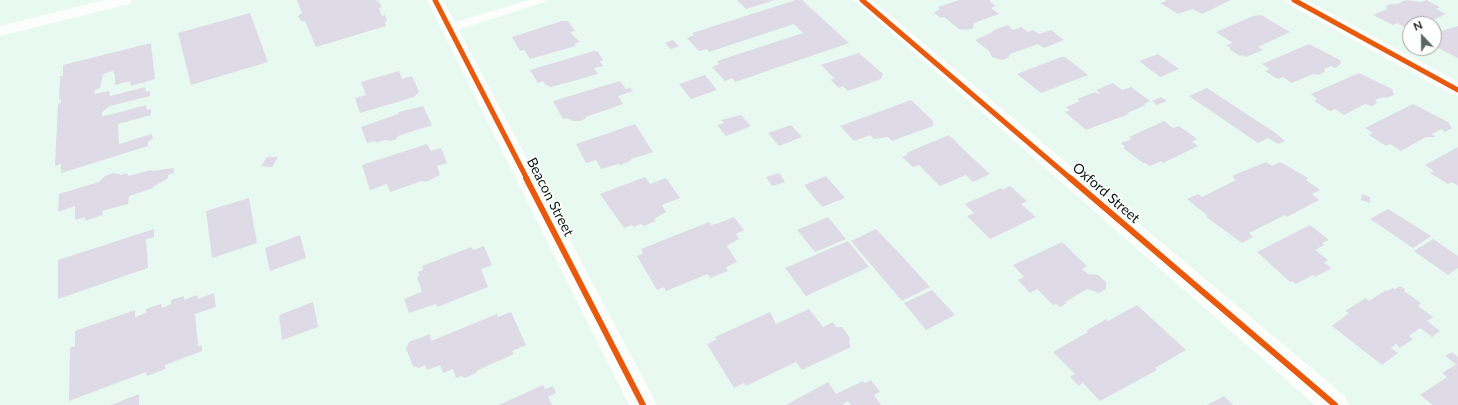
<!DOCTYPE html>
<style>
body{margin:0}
#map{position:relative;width:1458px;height:405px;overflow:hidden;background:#e8f9f1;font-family:Lato,sans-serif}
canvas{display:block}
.north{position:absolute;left:1402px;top:16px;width:40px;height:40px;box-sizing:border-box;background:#fff;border:1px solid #9ea3a1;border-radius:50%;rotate:338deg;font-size:11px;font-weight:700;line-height:16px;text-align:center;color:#0c1914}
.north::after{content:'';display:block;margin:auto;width:14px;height:18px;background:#596761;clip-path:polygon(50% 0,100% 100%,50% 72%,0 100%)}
</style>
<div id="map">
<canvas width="1458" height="405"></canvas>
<div class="north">N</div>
</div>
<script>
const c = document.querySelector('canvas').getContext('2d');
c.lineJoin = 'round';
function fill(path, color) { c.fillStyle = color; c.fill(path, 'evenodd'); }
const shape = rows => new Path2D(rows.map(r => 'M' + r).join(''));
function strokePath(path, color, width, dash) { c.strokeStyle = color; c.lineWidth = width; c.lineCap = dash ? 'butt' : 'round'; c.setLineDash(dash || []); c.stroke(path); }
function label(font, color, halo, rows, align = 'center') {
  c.font = font + ' Lato,sans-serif'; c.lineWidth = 3.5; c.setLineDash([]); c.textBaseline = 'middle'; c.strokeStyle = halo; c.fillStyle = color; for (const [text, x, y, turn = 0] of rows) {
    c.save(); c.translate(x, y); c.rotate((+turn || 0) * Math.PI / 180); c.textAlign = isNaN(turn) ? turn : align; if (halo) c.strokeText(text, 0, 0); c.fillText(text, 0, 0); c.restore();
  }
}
const building = shape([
 [297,0,379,0,375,1,379,2,382,7,379,8,382,16,385,15,387,21,385,22,386,26,316,47,305,21,301,21,298,16,302,13],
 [737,0,775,0,746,9],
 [796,0,802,0,849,43,735,82,732,78,725,81,712,67,719,64,717,61,803,33,794,24,709,52,707,49,699,51,687,38,694,35,692,33],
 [959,0,991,0,989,1,996,6,991,8,999,14,974,23,973,28,968,30,959,29,944,17,941,18,934,13,940,9,938,7],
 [1165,0,1231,0,1202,14,1193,9,1178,14,1160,3,1167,1],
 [1406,0,1422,2,1426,0,1440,7,1436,9,1446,14,1431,21,1431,24,1410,24,1410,30,1397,23,1393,25,1373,15,1387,9,1386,6,1391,4,1397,4],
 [250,13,268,62,191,85,178,33],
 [1261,15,1290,32,1258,47,1263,50,1246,57,1242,55,1240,56,1229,49,1231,48,1226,45,1233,43,1216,32,1253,16],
 [562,21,568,21,575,31,570,32,580,42,574,44,576,46,530,59,524,50,520,51,512,37],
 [1008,25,1013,30,1021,27,1028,32,1033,30,1039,34,1051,30,1064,40,1044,48,1038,44,1010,54,1008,58,1002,60,992,57,989,51,975,40,993,32,992,31],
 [1458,26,1458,58,1434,46,1434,37,1442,33,1441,31],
 [673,40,679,46,671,49,665,43],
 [151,43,155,79,131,86,130,81,115,85,115,75,113,71,103,74,100,88,95,90,94,94,109,91,110,96,145,87,146,92,150,91,150,96,110,106,102,112,102,116,109,115,146,105,147,110,151,109,151,115,118,124,119,144,152,134,153,139,148,141,148,146,61,173,61,164,55,166,58,104,61,103,61,99,59,100,60,76,63,76,63,65],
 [1309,44,1340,60,1341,64,1335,68,1331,66,1324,69,1325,72,1319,75,1313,74,1292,83,1283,77,1278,79,1265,71,1270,69,1262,64],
 [594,51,598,52,603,60,600,61,603,66,594,68,598,74,573,81,551,87,546,85,543,81,538,83,530,70],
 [859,53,883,74,881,79,848,91,843,86,839,88,831,80,834,78,821,65],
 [1158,54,1179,69,1160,77,1139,61],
 [1061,57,1065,57,1088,75,1041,93,1017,74],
 [399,71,402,79,412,76,419,92,414,97,360,113,355,98,366,95,361,82],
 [1359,73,1392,89,1394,95,1386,98,1384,97,1375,100,1377,103,1372,106,1365,104,1344,115,1335,109,1330,111,1314,101,1317,99,1311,94],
 [705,75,717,90,691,99,679,84],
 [620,81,626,89,630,88,633,91,618,96,623,104,586,117,586,118,581,121,573,121,567,118,563,119,553,101],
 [1113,83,1122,90,1131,87,1150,101,1144,104,1146,105,1127,113,1129,114,1086,130,1065,112,1070,110,1066,107,1080,101,1077,99,1095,92,1098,94,1100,93,1096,90],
 [1207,88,1277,134,1285,141,1278,144,1268,138,1258,143,1189,96],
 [1161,97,1167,101,1157,105,1152,101],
 [911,100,933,121,933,126,892,141,888,137,874,139,870,135,854,141,840,126],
 [1413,104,1448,122,1452,128,1445,132,1441,129,1432,134,1436,137,1426,137,1401,151,1390,144,1386,146,1369,135,1373,133,1365,128],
 [423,106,432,125,398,136,395,140,390,141,385,140,376,143,375,141,367,143,361,127,398,114,399,112],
 [741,115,751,126,726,136,717,125,724,123,721,120],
 [1164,121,1173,128,1179,126,1197,139,1192,142,1198,146,1163,163,1161,161,1150,166,1145,163,1143,163,1123,148,1125,147,1121,143,1132,139,1129,137],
 [635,124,653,152,631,159,630,161,621,165,618,164,601,169,596,160,586,163,576,144],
 [791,125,802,137,779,146,768,133],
 [949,135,964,150,990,174,973,182,966,175,940,186,919,165,913,167,902,157,908,155,906,153],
 [427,144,431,151,441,148,447,163,437,166,440,175,426,182,422,181,390,192,387,184,370,190,362,165],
 [1458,147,1458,186,1452,182,1448,184,1430,173,1434,171,1425,165],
 [267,157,278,157,272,167,261,166],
 [1266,162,1272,166,1280,162,1308,178,1306,180,1320,190,1312,194,1319,200,1287,217,1285,215,1249,233,1253,237,1242,243,1206,217,1208,216,1187,199,1198,194,1202,197,1236,180,1232,176],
 [174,168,174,173,168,175,168,178,153,187,153,188,129,196,128,204,102,211,103,215,85,221,85,217,75,220,75,206,58,212,59,194,99,182,105,176,113,173,122,175,127,173,128,176,151,170,152,171],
 [779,173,785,182,772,186,766,177],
 [826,176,845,198,822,207,804,185],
 [645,177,650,184,666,178,680,198,662,205,666,212,654,219,656,221,644,226,640,224,634,227,632,225,624,228,600,194],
 [1010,186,1027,201,1021,204,1036,217,990,239,967,216,974,213,965,204,1001,188,1003,190],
 [1362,194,1370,197,1370,203,1361,200],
 [249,198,257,243,212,258,206,211],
 [1388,209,1431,236,1413,248,1370,219],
 [734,217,744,230,736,234,739,239,727,246,737,262,726,267,728,271,710,278,708,274,666,291,664,287,657,290,637,256,643,254,641,249,709,222,711,225,719,223],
 [828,217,846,239,815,252,797,230],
 [1310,225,1329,240,1322,243,1324,245,1315,250,1328,260,1324,263,1332,268,1315,277,1313,275,1296,284,1292,281,1290,282,1257,252],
 [154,229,154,237,146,239,148,268,58,299,58,260],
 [876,229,900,254,930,287,902,301,851,241],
 [300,235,306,258,270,271,265,248],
 [1433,239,1458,256,1458,268,1448,275,1414,251],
 [848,241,869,267,806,296,785,268],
 [1062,242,1087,266,1082,269,1088,274,1098,275,1106,282,1106,289,1099,293,1087,289,1065,302,1067,303,1060,307,1056,304,1053,305,1037,289,1030,293,1018,280,1024,277,1013,265],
 [484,246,492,265,481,269,488,287,437,307,436,304,409,313,404,299,422,292,417,277,419,276,418,272,423,270,422,266,471,247,473,250],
 [1400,286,1405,289,1404,291,1421,303,1418,306,1433,317,1427,321,1440,331,1432,337,1420,328,1409,336,1413,339,1400,348,1396,344,1391,348,1398,353,1382,365,1332,326,1349,313,1345,311,1366,298,1369,301,1386,290,1387,291,1393,288,1395,289],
 [932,290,955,315,926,330,904,303],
 [214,293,216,307,195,314,198,346,202,345,202,351,165,365,165,369,147,376,146,372,69,401,70,348,75,346,75,331,135,310,135,317,146,313,146,309,161,304,162,308,171,304,171,300,184,296,184,300,197,295,198,299],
 [313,302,318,327,282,340,279,315],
 [1137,305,1186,350,1155,368,1157,370,1100,401,1083,383,1079,386,1070,377,1075,374,1053,352,1088,332,1086,331,1106,319,1108,321],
 [809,309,823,327,833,322,836,327,842,327,850,338,849,343,851,347,802,370,796,362,746,386,744,383,734,388,707,344,717,339,715,337,770,312,776,324],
 [511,312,526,345,512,351,514,354,478,370,476,373,465,378,461,376,456,378,453,369,443,373,440,365,427,370,425,365,419,368,413,366,406,348,409,342,430,334,431,341,497,314,498,317],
 [1452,352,1458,357,1458,405,1433,405,1420,395,1447,377,1442,373,1455,365,1458,366,1445,356],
 [871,380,880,392,874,395,881,405,851,405,848,401,843,404,844,405,786,405,828,382,836,394,863,381,865,383],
 [543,385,545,389,553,386,556,393,548,397,552,405,499,405],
 [139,394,139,405,111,405],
 [1224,396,1233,405,1207,405]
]);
const lane = shape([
 [529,0,547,0,545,2,454,31,450,32,444,28,446,25,529,0]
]);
const street = shape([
 [427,0,443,0,657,405,629,405,427,0],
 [854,0,872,0,1345,396,1349,405,1315,405,854,0],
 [1286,0,1307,0,1458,82,1458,96,1451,94,1288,4,1286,0]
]);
const primary = shape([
 [104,0,132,0,130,4,0,36,0,26,104,0]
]);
const cyclewayFar1 = shape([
 [435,0,527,179],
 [862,0,1071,179],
 [1294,0,1458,90]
]);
const cycleway = shape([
 [526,178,643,405],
 [1070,178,1335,405]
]);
const streetNames = [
 ["Oxford Street",1106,193,41],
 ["Beacon Street",550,197,63]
];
fill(building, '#dedbe7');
fill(lane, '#fcfefd');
fill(street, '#fcfefd');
fill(primary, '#fcfefd');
strokePath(cyclewayFar1, '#e8590c', 5);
strokePath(cycleway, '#e8590c', 6);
label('14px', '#0c1914', '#fff', streetNames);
</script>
